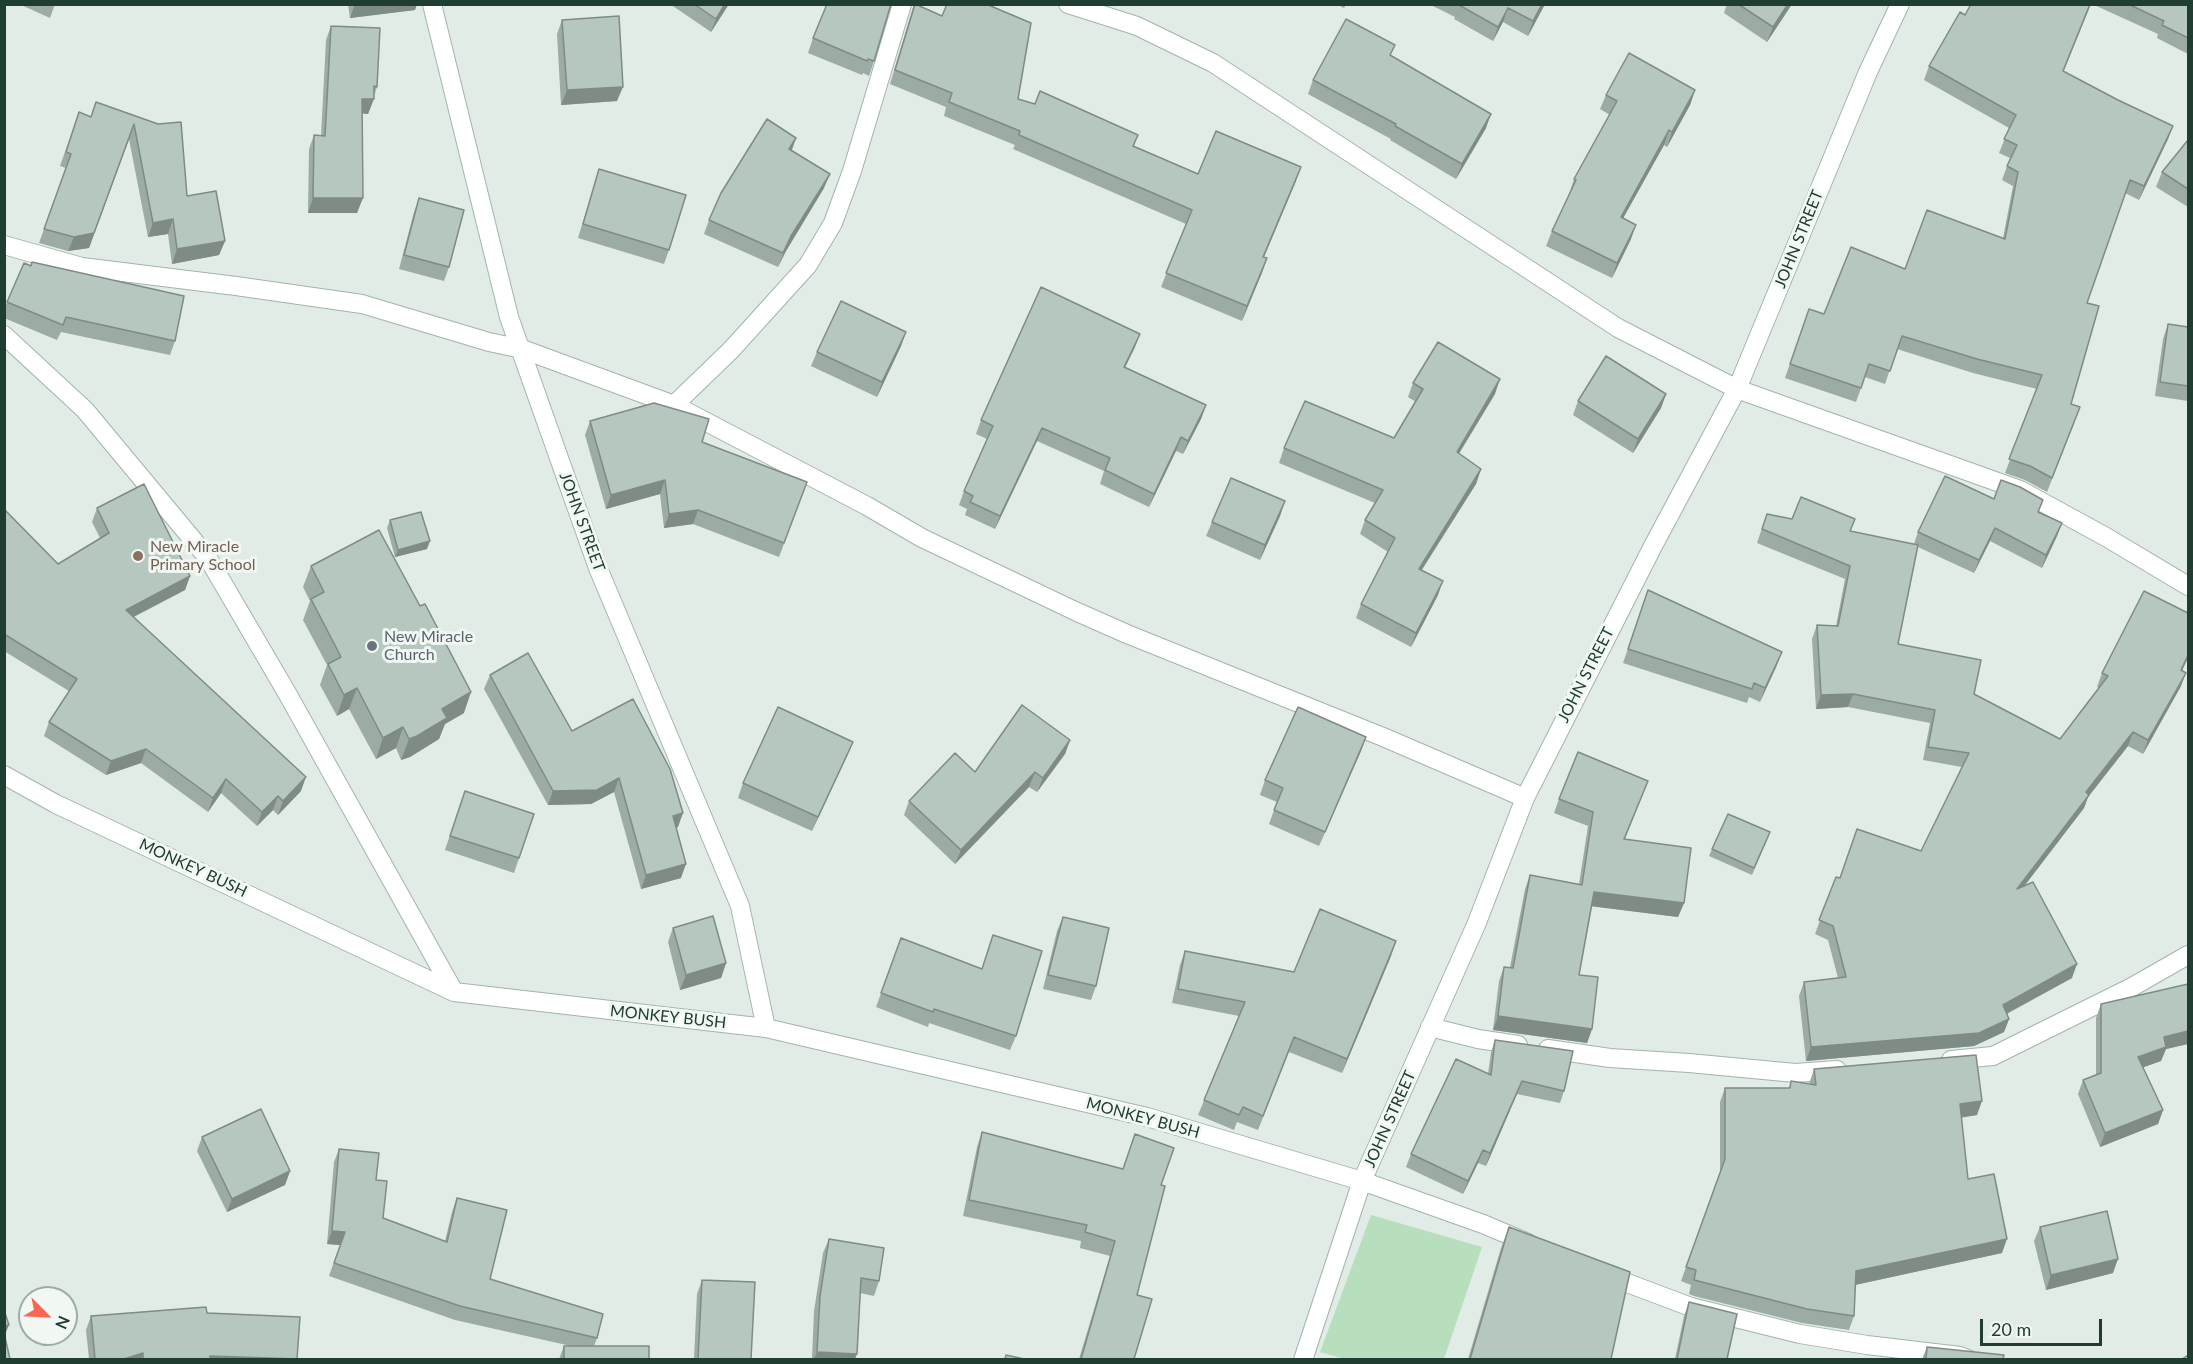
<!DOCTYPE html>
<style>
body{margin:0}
#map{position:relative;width:2193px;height:1364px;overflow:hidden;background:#e0ece5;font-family:Lato,sans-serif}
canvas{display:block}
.frame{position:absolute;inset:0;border:6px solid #203d32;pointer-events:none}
.north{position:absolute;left:18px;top:1286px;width:60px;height:60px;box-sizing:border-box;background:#f1f8f4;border:2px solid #9dada6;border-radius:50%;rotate:114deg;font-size:16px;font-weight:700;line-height:24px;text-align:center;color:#203d32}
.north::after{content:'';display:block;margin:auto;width:21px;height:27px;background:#fa6650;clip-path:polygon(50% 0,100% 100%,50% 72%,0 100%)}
.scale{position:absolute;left:1980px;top:1319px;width:122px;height:27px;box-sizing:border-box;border:3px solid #203d32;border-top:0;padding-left:8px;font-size:18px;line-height:21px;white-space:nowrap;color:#203d32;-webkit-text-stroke:4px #f1f8f4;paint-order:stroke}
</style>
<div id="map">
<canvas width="2193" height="1364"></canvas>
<div class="frame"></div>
<div class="north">N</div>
<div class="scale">20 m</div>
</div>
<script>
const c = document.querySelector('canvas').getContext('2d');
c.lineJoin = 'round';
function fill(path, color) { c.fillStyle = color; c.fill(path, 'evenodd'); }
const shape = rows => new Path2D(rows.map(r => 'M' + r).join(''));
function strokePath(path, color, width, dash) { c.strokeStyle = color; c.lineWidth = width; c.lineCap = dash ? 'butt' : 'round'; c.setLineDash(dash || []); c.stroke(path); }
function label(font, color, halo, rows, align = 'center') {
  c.font = font + ' Lato,sans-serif'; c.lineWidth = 6; c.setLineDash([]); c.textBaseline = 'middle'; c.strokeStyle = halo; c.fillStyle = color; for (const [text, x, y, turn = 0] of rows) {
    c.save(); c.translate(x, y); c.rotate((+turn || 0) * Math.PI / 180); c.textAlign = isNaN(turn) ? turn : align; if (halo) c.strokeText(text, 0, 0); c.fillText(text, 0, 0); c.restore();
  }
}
const green = shape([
 [1371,1215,1482,1247,1444,1359,1345,1359,1320,1352]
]);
const minor = shape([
 [432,4,509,317,598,568,740,906,766,1028],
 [1068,4,1137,26,1213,63,1618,328,1737,389,2020,490,2106,537,2188,586],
 [4,245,82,267,236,286,362,304,489,342,522,349,674,405,867,506,922,538,1075,611,1127,634,1383,737,1525,798],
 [4,335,85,410,208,558,287,693,454,992],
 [674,405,731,350,808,265,833,223,852,171,902,4],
 [4,775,56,804,454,992,766,1028,1147,1117,1362,1181,1483,1224,1528,1243],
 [1430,1027,1478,1039,1518,1045],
 [1548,1049,1610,1058,1689,1063,1795,1073,1837,1070],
 [1951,1060,1993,1056,2132,987,2188,955],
 [1606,1275,1691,1307,1800,1334,1867,1345,1960,1356,1970,1360],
 [1303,1360,1362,1181,1476,925,1525,798,1653,546,1737,389,1868,72,1900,4]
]);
const wall = shape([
 [19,4,55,4,50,18],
 [348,4,417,4,415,10,350,18],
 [670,4,729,4,711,32],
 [914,4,1018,99,1138,135,1134,146,1198,174,1296,181,1264,257,1267,258,1242,321,1161,287,1186,224,1013,149,1015,145,944,116,946,107,890,84],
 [1336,4,1346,4,1344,8],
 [1429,4,1545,4,1528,36,1503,22,1493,41,1454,19,1455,17],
 [1727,4,1792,4,1767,42,1724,13],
 [2092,4,2188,4,2188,54,2157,38,2158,34],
 [562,20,617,101,561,105,557,34],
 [331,26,377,87,368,114,362,113,357,213,308,213,309,149,314,135,321,136,326,40],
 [813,38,874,61,869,76,863,73,862,75,808,53],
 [1391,56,1486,128,1456,179,1390,140,1391,139,1308,94,1313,80],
 [1929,66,2063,72,2118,100,2173,126,2168,139,2139,200,2125,193,2087,303,2071,404,2075,421,2047,492,2025,480,2005,473,2037,389,1973,373,1897,349,1885,384,1865,377,1856,402,1785,378,1809,309,1824,314,1905,269,2003,238,2013,186,2002,180,2010,158,1999,153,2009,128,1924,80],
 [1695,90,1690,105,1667,147,1664,145,1623,218,1631,239,1612,278,1546,246,1552,231,1570,194,1569,194,1574,179,1610,115,1600,109,1606,95],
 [79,112,91,117,158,124,187,196,225,241,219,255,172,264,168,234,148,237,129,139,89,248,68,251,39,243,66,168,60,166],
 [796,138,792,150,824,188,786,251,778,267,704,234,709,220],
 [2188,140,2188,207,2156,187,2162,172],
 [599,169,669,250,664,264,578,238],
 [419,198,449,267,444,281,399,269,414,212],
 [7,302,175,341,170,355,61,332,57,340,4,318,4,310],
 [2168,324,2188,327,2188,401,2155,396,2163,339],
 [906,332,901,346,877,397,811,366,817,352],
 [1135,347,1125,367,1206,405,1201,419,1183,454,1176,451,1149,507,1100,484,1104,471,1037,441,995,529,965,515,967,509,959,505,964,491,987,439,976,434,981,420],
 [1413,383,1495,394,1459,454,1481,469,1476,484,1422,570,1438,595,1411,647,1356,618,1361,604,1388,552,1360,534,1365,520,1375,503,1279,463,1284,448,1394,438,1416,402,1408,397],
 [1666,394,1661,408,1633,453,1573,415,1578,401],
 [590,421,702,442,807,482,779,557,693,524,664,528,660,494,606,509,585,435],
 [1994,499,2039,512,2062,523,2057,536,2042,568,1990,541,1974,573,1918,547,1898,644,1974,694,2060,739,2099,688,2097,687,2102,673,2182,671,2181,686,2143,754,2128,746,2088,797,2084,808,2025,885,2072,978,2007,1014,2009,1019,2004,1032,1974,1046,1806,1061,1799,996,1804,982,1838,978,1828,940,1815,934,1836,877,1840,878,1921,851,1962,767,1923,760,1930,723,1848,707,1816,709,1812,639,1817,625,1836,626,1845,579,1757,543,1762,528,1767,514,1792,519,1855,519,1850,531,1914,544,1918,532],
 [1285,501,1280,516,1260,560,1206,536,1212,522],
 [97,508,190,576,185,590,134,617,301,791,278,815,273,810,257,826,221,793,208,812,141,763,106,775,44,736,49,722,69,691,4,651,4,509,58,564,100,538,92,522],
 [390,520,427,549,395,557,387,528],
 [311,566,464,713,445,724,439,739,410,757,401,760,396,748,376,759,349,709,337,716,320,685,327,665,303,620,310,601,303,587],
 [1648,590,1777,665,1760,702,1749,697,1747,703,1623,663],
 [490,675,572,731,678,827,676,828,681,878,641,889,614,792,591,804,548,805,484,689],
 [1366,737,1361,751,1319,846,1269,824,1277,802,1260,795,1265,780],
 [1070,740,1065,754,1037,792,1029,787,955,864,904,815,909,801,975,772],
 [853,742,847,756,812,831,738,798,743,783],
 [1648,781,1625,839,1684,903,1678,917,1592,906,1579,975,1592,1029,1587,1043,1493,1030,1499,981,1504,967,1510,967,1525,889,1530,875,1579,884,1588,826,1554,813,1559,799],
 [460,805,519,858,514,873,445,850],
 [1767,840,1752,875,1709,856,1712,849],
 [1063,917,1096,986,1091,1000,1043,989,1057,931],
 [673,928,726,963,721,978,680,990,668,942],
 [993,935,1016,1036,1010,1050,929,1023,928,1027,876,1007,901,938,982,969],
 [1185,951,1294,972,1391,956,1342,1073,1289,1052,1258,1130,1237,1122,1234,1130,1198,1115,1239,1016,1172,1003,1180,965],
 [2188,984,2188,1044,2166,1049,2161,1061,2143,1067,2163,1110,2158,1124,2100,1147,2078,1094,2083,1080,2096,1075,2096,1018,2101,1004],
 [1495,1040,1564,1091,1560,1103,1517,1094,1486,1166,1478,1163,1463,1194,1406,1167,1411,1154,1488,1074,1491,1052],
 [1814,1069,1977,1115,1961,1118,1968,1179,2002,1253,1855,1285,1854,1316,1849,1330,1802,1323,1694,1296,1689,1294,1691,1285,1681,1281,1720,1173,1720,1102,1725,1088,1789,1088,1791,1081,1809,1084],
 [982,1132,1161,1185,1137,1295,1134,1359,1079,1359,1110,1256,1080,1248,1081,1241,963,1216,977,1147],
 [202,1137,290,1171,285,1185,227,1212,197,1151],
 [339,1149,376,1180,383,1218,445,1241,452,1212,457,1198,490,1279,597,1338,594,1346,649,1359,559,1359,564,1346,571,1346,455,1320,329,1276,340,1245,327,1244,334,1162],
 [1509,1227,1611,1359,1468,1359,1501,1248],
 [2040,1227,2113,1273,2046,1290,2034,1241],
 [829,1239,879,1281,874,1296,860,1293,855,1359,812,1359,814,1311,823,1253],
 [702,1280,751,1359,694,1359,697,1294],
 [1689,1302,1727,1359,1675,1359,1684,1316],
 [207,1313,297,1359,89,1359,86,1330,91,1316],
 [1927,1347,2003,1359,1922,1359]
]);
const shadedWall = shape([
 [355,4,417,4,415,10,350,18],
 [725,4,729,4,711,32,716,19],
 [1542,4,1545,4,1528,36,1533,21],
 [1788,4,1792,4,1767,42,1773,27],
 [2090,4,2091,4,2058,85,2063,71],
 [1508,8,1503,22,1493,41,1498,27],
 [623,87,617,101,561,105,567,90],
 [1695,90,1690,105,1667,147,1672,132],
 [362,99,374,99,368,114,357,113],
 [1491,114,1486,128,1456,179,1462,164],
 [2173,126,2168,139,2139,200,2144,186],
 [1669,130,1664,145,1616,231,1621,217],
 [796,138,791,152,789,149],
 [129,139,89,248,68,251,74,237],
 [1301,167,1296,181,1258,271,1263,257],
 [830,174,824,188,786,251,778,267,791,236],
 [313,198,363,198,357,213,308,213],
 [173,219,168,234,148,237,153,223],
 [1636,225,1631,239,1612,278,1617,263],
 [225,241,219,255,172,264,177,249],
 [1267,258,1262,273,1242,321,1247,306],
 [906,332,901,346,877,397,882,382],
 [1140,334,1135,347,1119,380,1124,367],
 [1500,379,1495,394,1451,466,1457,452],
 [1666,394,1661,408,1633,453,1638,439],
 [1206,405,1201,419,1183,454,1188,441],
 [1042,428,1037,441,995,529,1000,516],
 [1181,437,1176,451,1149,507,1154,494],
 [1481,469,1476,484,1413,583,1419,569],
 [665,480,660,494,606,509,611,495],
 [1285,501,1280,516,1260,560,1265,545],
 [698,510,693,524,664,528,669,514],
 [2062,523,2057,536,2042,568,2046,555],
 [1995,528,1990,541,1974,573,1979,560],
 [430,541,427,549,395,557,398,550],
 [190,576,185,590,121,623,126,610],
 [1443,581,1438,595,1411,647,1416,633],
 [1782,652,1777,665,1760,702,1765,688],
 [2188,655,2188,658,2176,684,2181,670],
 [2186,673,2181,686,2143,754,2148,740],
 [357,688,349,709,337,716,344,695],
 [471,692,464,713,445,724,439,739,410,757,401,760,409,739,442,709],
 [1853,694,1848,707,1816,709,1821,695],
 [403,727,396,748,376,759,383,738],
 [2133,732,2128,746,2088,797,2084,808,2012,902,2017,889,2086,792],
 [1366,737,1361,751,1319,846,1325,832],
 [1070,740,1065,754,1037,792,1043,778],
 [853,742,847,756,812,831,818,817],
 [146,749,141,763,106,775,111,761],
 [1035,772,1029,787,955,864,961,850],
 [306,777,301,791,278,815,283,801],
 [619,778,614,792,591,804,548,805,553,791],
 [226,779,221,793,208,812,213,798],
 [278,796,273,810,257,826,262,812],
 [683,813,678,827,668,830,673,816],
 [686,864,681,878,641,889,646,875],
 [1594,892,1684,903,1678,917,1589,906],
 [1396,941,1391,956,1342,1073,1347,1059],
 [726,963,721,978,680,990,686,975],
 [2077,964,2072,978,1998,1018,2003,1005],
 [1498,1016,1592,1029,1587,1043,1493,1030],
 [2009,1019,2004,1032,1974,1046,1806,1061,1811,1047],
 [2188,1031,2188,1044,2166,1049,2161,1061,2133,1071,2138,1057,2164,1037],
 [1522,1081,1517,1094,1486,1166,1490,1153],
 [1982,1101,1977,1115,1955,1118,1960,1104],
 [2163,1110,2158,1124,2100,1147,2105,1133],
 [1483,1150,1478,1163,1463,1194,1468,1181],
 [290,1171,285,1185,227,1212,232,1199],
 [332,1231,345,1232,340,1245,327,1244],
 [2007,1239,2002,1253,1850,1286,1856,1271],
 [2118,1259,2113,1273,2046,1290,2051,1275],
 [9,1325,4,1337,4,1326],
 [817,1352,857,1354,855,1359,814,1359],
 [143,1353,141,1359,124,1359],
 [210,1356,290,1359,209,1359]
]);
const building = shape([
 [694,4,725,4,716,19,694,4],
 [827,4,891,4,874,61,868,59,867,61,813,38,827,4],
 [915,4,942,16,947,4,986,4,1031,23,1018,99,1035,104,1040,91,1138,135,1133,146,1198,174,1216,131,1301,167,1263,257,1267,258,1247,306,1166,273,1192,210,1019,135,1020,131,949,102,952,93,895,70,915,4],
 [1542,4,1533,21,1508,8,1498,27,1459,5,1542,4],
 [1738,4,1788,4,1773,27,1738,4],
 [1971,4,2090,4,2063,71,2118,100,2173,126,2144,186,2130,180,2087,303,2099,306,2071,404,2080,407,2052,478,2030,466,2009,459,2042,375,1977,359,1902,336,1890,371,1869,364,1861,388,1790,364,1809,309,1824,314,1851,247,1905,269,1927,210,2005,239,2018,172,2007,166,2017,145,2004,139,2016,115,1929,66,1960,12,1965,15,1971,4],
 [2128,4,2188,4,2188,38,2162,25,2164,21,2128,4],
 [619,16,623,87,567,90,562,20,619,16],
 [1346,19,1395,45,1390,55,1491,114,1462,164,1395,126,1396,124,1313,80,1346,19],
 [331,26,380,28,377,87,374,86,374,99,362,99,363,198,313,198,314,135,325,136,331,26],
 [1629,53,1695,90,1672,132,1669,130,1621,217,1636,225,1617,263,1552,231,1576,180,1574,179,1617,101,1606,95,1629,53],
 [96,102,158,124,181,122,187,196,216,191,225,241,177,249,173,219,153,223,134,124,94,233,74,237,44,229,71,154,66,152,79,112,91,117,96,102],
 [767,119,796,138,789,149,830,174,791,236,783,253,709,220,721,193,767,119],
 [2188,140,2188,189,2162,172,2188,140],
 [599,169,686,195,669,250,583,224,599,169],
 [419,198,464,210,449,267,404,255,419,198],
 [32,262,184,296,175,341,66,317,63,325,7,302,24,263,31,266,32,262],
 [1041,287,1140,334,1124,367,1206,405,1188,441,1181,437,1154,494,1105,470,1110,458,1042,428,1000,516,970,502,973,496,964,491,993,426,981,420,1041,287],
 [841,301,906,332,882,382,817,352,841,301],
 [2168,324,2188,327,2188,386,2160,382,2168,324],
 [1438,342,1500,379,1457,452,1481,469,1419,569,1443,581,1416,633,1361,604,1395,538,1365,520,1383,490,1284,448,1305,401,1394,438,1423,389,1413,383,1438,342],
 [1606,356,1666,394,1638,439,1578,401,1606,356],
 [654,403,709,419,702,442,807,482,784,543,698,510,669,514,665,480,611,495,590,421,654,403],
 [1945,476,1994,499,2001,480,2020,487,2043,500,2038,512,2062,523,2046,555,1995,528,1979,560,1918,532,1945,476],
 [1231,478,1285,501,1265,545,1212,522,1231,478],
 [144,484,190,576,126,610,306,777,283,801,278,796,262,812,226,779,213,798,146,749,111,761,49,722,77,679,4,634,4,509,58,564,109,533,97,508,144,484],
 [1801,497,1855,519,1850,531,1918,545,1898,644,1981,660,1974,694,2060,739,2108,676,2102,673,2144,591,2188,613,2188,655,2181,670,2186,673,2148,740,2133,732,2086,792,2089,795,2017,889,2033,882,2077,964,2003,1005,2009,1019,1979,1033,1811,1047,1804,982,1846,977,1833,926,1819,920,1836,877,1840,878,1857,829,1921,851,1969,753,1928,747,1935,710,1853,694,1821,695,1817,625,1838,626,1850,566,1762,529,1767,514,1792,519,1801,497],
 [421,512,430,541,398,550,390,520,421,512],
 [379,530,420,606,425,604,471,692,442,709,447,718,417,736,409,739,403,727,383,738,357,688,344,695,328,664,341,657,311,599,324,592,311,566,379,530],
 [1648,590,1782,652,1765,688,1754,683,1752,689,1628,649,1648,590],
 [528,653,572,731,633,699,670,769,683,813,673,816,686,864,646,875,619,778,597,790,553,791,490,675,528,653],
 [1022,705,1070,740,1043,778,1035,772,961,850,909,801,955,753,975,772,1022,705],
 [778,707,853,742,818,817,743,783,778,707],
 [1298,707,1366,737,1325,832,1274,810,1283,788,1265,780,1298,707],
 [1578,752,1648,781,1624,839,1691,848,1684,903,1594,892,1579,975,1598,977,1592,1029,1498,1016,1504,967,1513,968,1530,875,1582,885,1593,812,1559,799,1578,752],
 [465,791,534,814,519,858,450,836,465,791],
 [1728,814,1770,832,1754,868,1712,849,1728,814],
 [1320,909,1396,941,1347,1059,1294,1037,1263,1116,1243,1107,1239,1115,1204,1100,1245,1002,1178,989,1185,951,1294,972,1320,909],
 [713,916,726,963,686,975,673,928,713,916],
 [1063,917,1109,928,1096,986,1048,975,1063,917],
 [993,935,1042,951,1016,1036,934,1009,933,1012,881,993,901,938,982,969,993,935],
 [2188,984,2188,1031,2164,1037,2166,1047,2138,1057,2163,1110,2105,1133,2083,1080,2101,1073,2101,1004,2188,984],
 [1495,1040,1573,1051,1564,1091,1522,1081,1490,1153,1483,1150,1468,1181,1411,1154,1456,1059,1491,1075,1495,1040],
 [1976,1055,1982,1101,1960,1104,1968,1179,1994,1174,2007,1239,1856,1271,1854,1316,1807,1309,1694,1280,1696,1270,1686,1267,1725,1159,1725,1088,1790,1088,1791,1081,1816,1085,1814,1069,1976,1055],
 [261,1109,290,1171,232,1199,202,1137,261,1109],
 [982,1132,1123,1169,1135,1134,1174,1148,1161,1185,1165,1186,1137,1295,1152,1299,1134,1359,1081,1359,1115,1241,1085,1232,1087,1225,969,1200,982,1132],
 [339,1149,379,1153,376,1180,387,1181,383,1218,447,1242,457,1198,507,1210,490,1279,603,1314,597,1338,460,1306,334,1263,345,1232,332,1231,339,1149],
 [2107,1211,2118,1259,2051,1275,2040,1227,2107,1211],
 [1509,1227,1630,1272,1611,1359,1470,1359,1509,1227],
 [829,1239,884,1248,879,1281,861,1278,857,1354,817,1352,820,1296,829,1239],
 [702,1280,755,1282,751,1359,698,1359,702,1280],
 [1689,1302,1737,1314,1727,1359,1677,1359,1689,1302],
 [206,1307,207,1313,300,1317,297,1359,210,1356,210,1359,143,1359,143,1353,124,1359,95,1359,91,1316,206,1307],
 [4,1310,9,1325,4,1326,4,1310],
 [4,1333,10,1359,4,1359,4,1333],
 [564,1346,649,1346,649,1359,564,1359,564,1346],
 [1927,1347,2004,1355,2003,1359,1926,1359,1927,1347],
 [1006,1355,1024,1359,1005,1359,1006,1355],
 [2188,1355,2188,1359,2182,1359,2188,1355]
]);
const markers = [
 [138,556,6,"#8d6e63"],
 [372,646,6,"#6b7280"]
];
const streetNames = [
 ["JOHN STREET",1799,239,-68],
 ["JOHN STREET",582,522,70],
 ["JOHN STREET",1586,675,-63],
 ["MONKEY BUSH",193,868,25],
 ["MONKEY BUSH",668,1017,6],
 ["MONKEY BUSH",1143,1118,15],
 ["JOHN STREET",1390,1119,-66]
];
const educationNames = [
 ["New Miracle",150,547],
 ["Primary School",150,565]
];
const worshipNames = [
 ["New Miracle",384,637],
 ["Church",384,655]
];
fill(green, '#b7debd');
strokePath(minor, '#a3b4ac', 20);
strokePath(minor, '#fff', 18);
fill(wall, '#9caba3');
fill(shadedWall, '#7f8b85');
fill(building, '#b5c7be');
strokePath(building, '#7f8b85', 1.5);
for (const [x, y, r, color] of markers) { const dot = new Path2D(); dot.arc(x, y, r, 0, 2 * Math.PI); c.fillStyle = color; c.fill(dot); strokePath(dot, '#f1f8f4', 2); }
label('16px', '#203d32', '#f1f8f4', streetNames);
label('16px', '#785e54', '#f1f8f4', educationNames, 'left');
label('16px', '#5b616d', '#f1f8f4', worshipNames, 'left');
</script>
